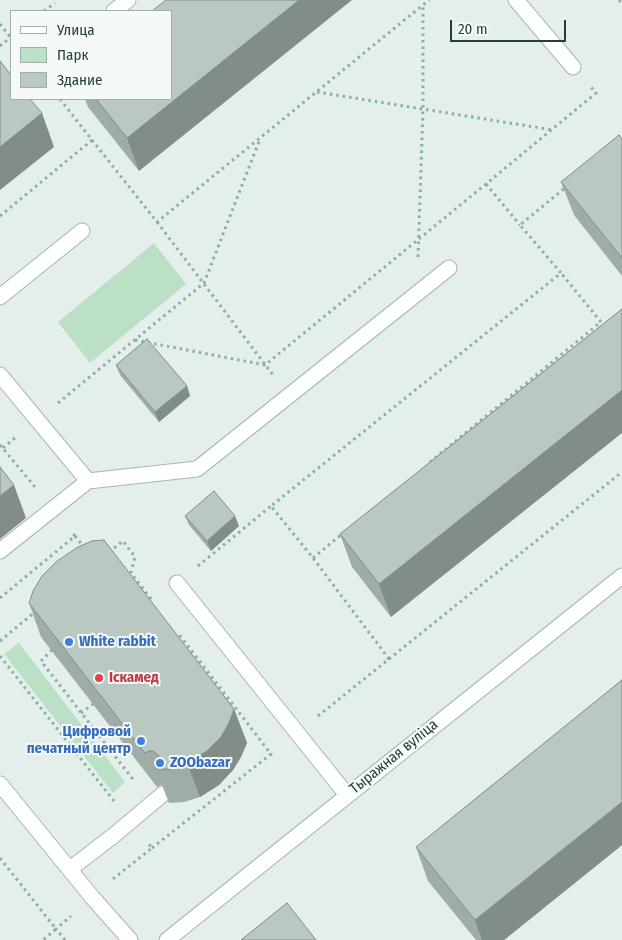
<!DOCTYPE html>
<meta charset="utf-8">
<style>
body{margin:0}
#map{position:relative;width:622px;height:940px;overflow:hidden;background:#e4eeea;font-family:"Fira Sans Condensed",sans-serif}
canvas{display:block}
.legend{position:absolute;left:10px;top:10px;width:162px;height:90px;box-sizing:border-box;background:#f5faf8;border:1px solid #a1b0ab;margin:0;padding:6px 9px;list-style:none;font-size:15px;color:#224138}
.legend li{display:flex;align-items:center;gap:10px;height:25px}
.legend b{width:25px;border:1px solid #a1b0ab}
.scale{position:absolute;left:450px;top:20px;width:116px;height:22px;box-sizing:border-box;border:2px solid #224138;border-top:0;padding-left:6px;font-size:15px;line-height:18px;white-space:nowrap;color:#224138;-webkit-text-stroke:4px #f5faf8;paint-order:stroke}
</style>
<div id="map">
<canvas width="622" height="940"></canvas>
<ul class="legend">
<li><b style="height:6px;background:#fff"></b>Улица</li>
<li><b style="height:14px;background:#bce0c6"></b>Парк</li>
<li><b style="height:14px;background:#b9c9c2"></b>Здание</li>
</ul>
<div class="scale">20 m</div>
</div>
<script>
const c = document.querySelector('canvas').getContext('2d');
c.lineJoin = 'round';
function fill(path, color) { c.fillStyle = color; c.fill(path, 'evenodd'); }
const shape = rows => new Path2D(rows.map(r => 'M' + r).join(''));
function strokePath(path, color, width, dash) { c.strokeStyle = color; c.lineWidth = width; c.lineCap = dash ? 'butt' : 'round'; c.setLineDash(dash || []); c.stroke(path); }
function label(font, color, halo, rows, align = 'center') {
  c.font = font + ' "Fira Sans Condensed",sans-serif'; c.lineWidth = 4; c.setLineDash([]); c.textBaseline = 'middle'; c.strokeStyle = halo; c.fillStyle = color; for (const [text, x, y, turn = 0] of rows) {
    c.save(); c.translate(x, y); c.rotate((+turn || 0) * Math.PI / 180); c.textAlign = isNaN(turn) ? turn : align; if (halo) c.strokeText(text, 0, 0); c.fillText(text, 0, 0); c.restore();
  }
}
const green = shape([
 [154,243,186,284,90,363,58,322],
 [19,643,125,782,113,793,4,654]
]);
const path = shape([
 [619,0,622,4],
 [44,11,55,3],
 [0,24,11,38],
 [0,46,11,37],
 [317,92,553,130],
 [60,99,92,140,157,222,429,0],
 [486,184,520,225],
 [0,216,92,140],
 [157,222,273,375],
 [418,257,423,109,423,6],
 [135,340,265,365,486,184,596,93,591,87],
 [58,403,204,283,260,139],
 [0,445,35,487],
 [3,448,16,437],
 [430,462,601,322,561,273],
 [75,536,84,547],
 [109,552,123,541,135,557,131,573,152,600],
 [313,558,342,534],
 [198,566,271,506],
 [0,598,75,536,71,531],
 [0,641,35,612],
 [52,650,41,661,135,782],
 [0,656,114,801],
 [389,659,313,558,271,506,561,273,520,225,566,187],
 [81,713,93,704],
 [318,716,622,472],
 [152,848,271,754,178,633],
 [0,858,56,929,43,940],
 [113,879,152,848,148,843],
 [65,940,56,929,71,916]
]);
const service = shape([
 [516,0,573,67],
 [114,11,128,0],
 [0,297,82,231],
 [0,375,88,481],
 [0,551,88,481,197,469,449,268],
 [177,583,347,795],
 [0,784,92,897,130,940],
 [70,869,113,836,163,794]
]);
const tertiary = shape([
 [167,940,622,576]
]);
const wall = shape([
 [85,99,171,99,139,171,88,107],
 [622,139,622,276,574,215,561,182],
 [622,309,391,617,352,567,340,534],
 [116,365,187,386,190,396,159,422,120,375],
 [185,516,239,526,211,551,189,525],
 [29,603,234,709,247,743,241,757,233,770,219,785,200,797,184,802,169,803,162,785,157,787,41,637],
 [622,680,622,845,504,940,476,940,428,881,416,847]
]);
const shadedWall = shape([
 [299,0,352,0,139,171,127,138],
 [42,113,54,147,0,190,0,147],
 [187,386,190,396,159,422,155,412],
 [622,390,622,433,391,617,379,584],
 [14,485,26,518,0,539,0,496],
 [235,516,239,526,211,551,207,541],
 [234,709,247,743,241,757,233,770,219,785,200,797,187,763],
 [622,802,622,845,504,940,482,940,475,920]
]);
const building = shape([
 [166,0,299,0,127,138,96,99,171,99,171,11,152,11,166,0],
 [0,61,11,75,11,99,30,99,42,113,0,147,0,61],
 [619,135,622,139,622,258,561,182,619,135],
 [622,309,622,390,379,584,340,534,622,309],
 [147,339,187,386,155,412,116,365,147,339],
 [0,467,14,485,0,496,0,467],
 [214,491,235,516,207,541,185,516,214,491],
 [104,540,234,709,229,723,221,737,207,751,187,763,171,769,157,769,156,768,160,763,160,758,158,755,153,751,149,751,145,753,29,603,33,591,42,576,57,561,78,547,92,541,104,540],
 [622,680,622,802,475,920,416,847,622,680],
 [287,903,316,940,241,940,287,903]
]);
const markers = [
 [69,642,5,"#3f7fe0"],
 [99,678,5,"#e0444e"],
 [141,741,5,"#3f7fe0"],
 [160,763,5,"#3f7fe0"]
];
const shopNames = [
 ["White rabbit",79,642],
 ["Цифровой",131,732,"right"],
 ["печатный центр",131,749,"right"],
 ["ZOObazar",170,763]
];
const healthNames = [
 ["Іскамед",109,678]
];
const streetNames = [
 ["Тыражная вуліца",394,757,-39]
];
fill(green, '#bce0c6');
strokePath(service, '#a6b7b1', 17);
strokePath(tertiary, '#a6b7b1', 17);
strokePath(path, '#83b3a4', 3, [2.5, 4]);
strokePath(service, '#fff', 15);
strokePath(tertiary, '#fff', 15);
fill(wall, '#9fada7');
fill(shadedWall, '#828d88');
fill(building, '#b9c9c2');
strokePath(building, '#828d88', 1);
for (const [x, y, r, color] of markers) { const dot = new Path2D(); dot.arc(x, y, r, 0, 2 * Math.PI); c.fillStyle = color; c.fill(dot); strokePath(dot, '#f5faf8', 2); }
label('bold 15px', '#366cbe', '#f5faf8', shopNames, 'left');
label('bold 15px', '#be3a42', '#f5faf8', healthNames, 'left');
label('15px', '#224138', '#f5faf8', streetNames);
</script>
